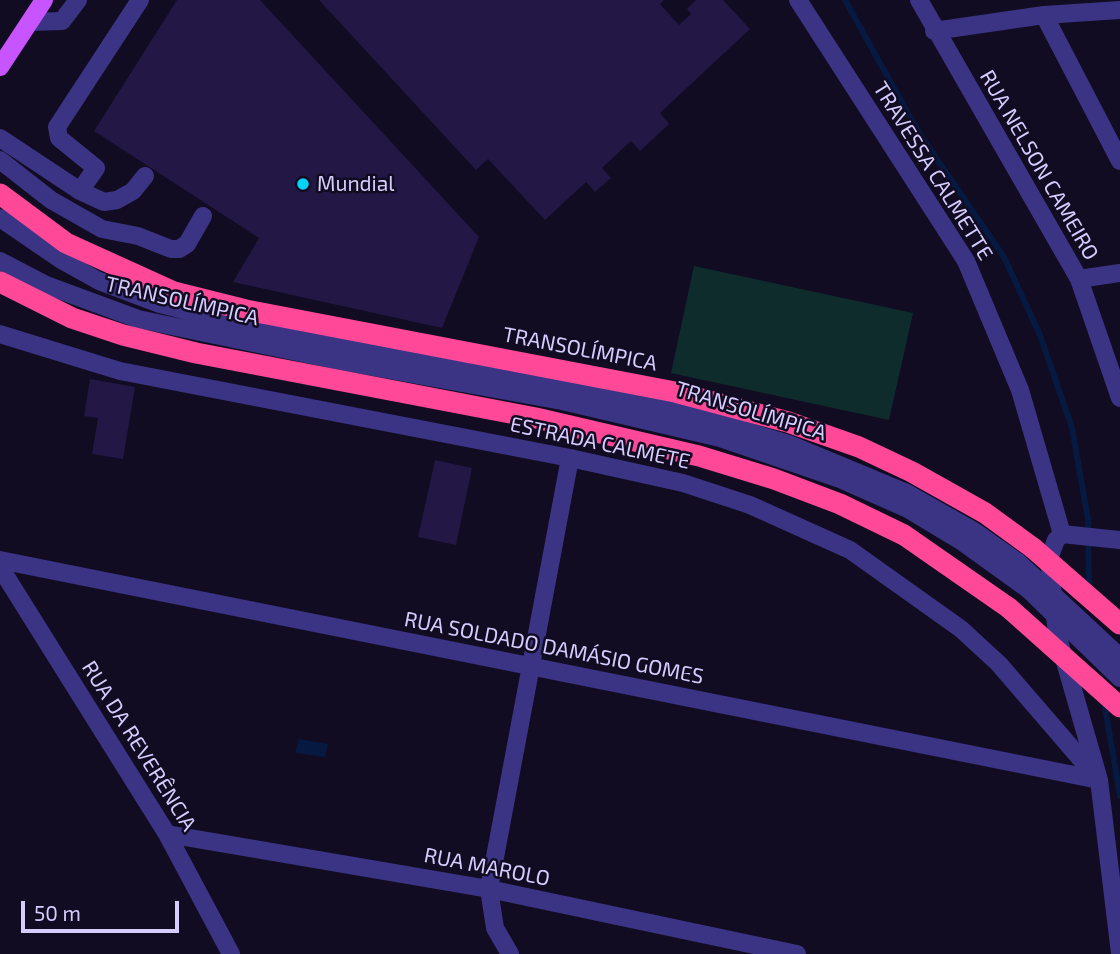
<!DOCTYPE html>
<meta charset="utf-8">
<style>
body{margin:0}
#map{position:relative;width:1120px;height:954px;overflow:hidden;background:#110c22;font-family:"Exo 2",sans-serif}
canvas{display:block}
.scale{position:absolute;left:21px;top:901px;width:158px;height:32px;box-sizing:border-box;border:4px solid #d6cdff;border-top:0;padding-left:9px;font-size:21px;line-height:24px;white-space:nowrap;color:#d6cdff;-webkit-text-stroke:5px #110c22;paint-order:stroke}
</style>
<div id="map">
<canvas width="1120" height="954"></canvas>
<div class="scale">50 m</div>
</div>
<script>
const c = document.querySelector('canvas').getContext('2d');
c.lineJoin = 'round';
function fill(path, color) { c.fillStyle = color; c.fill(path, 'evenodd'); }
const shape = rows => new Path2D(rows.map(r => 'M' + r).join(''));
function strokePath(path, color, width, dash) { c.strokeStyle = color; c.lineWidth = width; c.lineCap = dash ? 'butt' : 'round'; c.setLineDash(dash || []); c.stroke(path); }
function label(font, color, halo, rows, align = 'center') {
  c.font = font + ' "Exo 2",sans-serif'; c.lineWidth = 5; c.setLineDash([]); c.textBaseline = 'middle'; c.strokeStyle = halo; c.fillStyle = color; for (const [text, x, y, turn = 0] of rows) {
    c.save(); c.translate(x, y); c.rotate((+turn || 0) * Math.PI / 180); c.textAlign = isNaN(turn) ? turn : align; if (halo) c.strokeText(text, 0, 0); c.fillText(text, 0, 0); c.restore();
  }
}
const green = shape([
 [694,266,913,313,889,420,671,373]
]);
const water = shape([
 [299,739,328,744,325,757,295,753]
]);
const stream = shape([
 [845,0,919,133,1004,257,1040,335,1072,428,1088,519,1089,590],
 [1104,701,1120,796]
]);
const building = shape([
 [177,0,260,0,479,237,442,328,233,282,259,238,94,131],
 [319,0,664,0,660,4,679,25,691,14,687,9,696,0,723,0,750,29,660,113,669,124,640,151,631,141,602,168,611,178,595,192,586,182,545,220,488,159,476,170],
 [90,379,135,387,123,459,92,454,98,418,84,416],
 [435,460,472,468,456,545,418,537]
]);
const minor = shape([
 [798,0,966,261,1020,390,1062,534],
 [919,0,1079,279,1120,398],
 [1044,15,1120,161],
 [30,22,62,21,78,0],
 [934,31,1044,15,1120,10],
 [0,138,80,191,104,202,117,200,133,191,145,176],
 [0,160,51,200,102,229,138,236,171,249,179,249,187,244,203,216],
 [80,191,96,168,59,138,57,127,140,0],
 [0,218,63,261,99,281,160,304,255,328,675,409,789,444,907,493,974,531,1018,562],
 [0,261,46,285,138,319,345,362,562,401,720,438,840,479,908,509,961,541,1029,590],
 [1079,279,1120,273],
 [0,334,120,371,570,458,683,483,750,505,850,550,961,629,999,664,1099,780],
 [1062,534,1056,540,1049,559,1057,634,1099,780,1120,953],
 [1062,534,1120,540],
 [0,560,1099,780],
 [0,567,167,834,231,954],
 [167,834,489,889,797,954],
 [510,954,495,928,489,889,570,458]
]);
const major = shape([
 [0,67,44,0]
]);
const highway = shape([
 [0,194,66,243,174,292,246,310,675,392,788,422,859,447,912,472,985,513,1033,548],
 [0,282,72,318,123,335,196,353,536,418,699,456,774,479,840,504,904,535,1009,608]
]);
const minorBridge = shape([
 [1018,562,1120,657],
 [1029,590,1120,678]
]);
const highwayBridge = shape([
 [1033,548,1120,624],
 [1009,608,1120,707]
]);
const markers = [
 [303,184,7,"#00d3f8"]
];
const streetNames = [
 ["RUA NELSON CAMEIRO",1039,165,60],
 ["TRAVESSA CALMETTE",933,171,58],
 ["TRANSOLÍMPICA",182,301,13],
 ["TRANSOLÍMPICA",580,349,11],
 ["TRANSOLÍMPICA",751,411,17],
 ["ESTRADA CALMETE",600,443,12],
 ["RUA SOLDADO DAMÁSIO GOMES",554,648,11],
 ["RUA DA REVERÊNCIA",139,746,58],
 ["RUA MAROLO",487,867,11]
];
const poiNames = [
 ["Mundial",317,184]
];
fill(green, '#0f2c2d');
fill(water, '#061941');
strokePath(stream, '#061941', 6);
fill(building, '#221745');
strokePath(minor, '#3b3485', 18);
strokePath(major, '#c854ff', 18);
strokePath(highway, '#ff4897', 21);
strokePath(minorBridge, '#3b3485', 18);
strokePath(highwayBridge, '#ff4897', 21);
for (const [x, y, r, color] of markers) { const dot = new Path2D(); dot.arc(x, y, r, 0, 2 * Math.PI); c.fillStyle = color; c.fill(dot); strokePath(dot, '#110c22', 2.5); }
label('21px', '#d6cdff', '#110c22', streetNames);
label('21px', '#d6cdff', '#110c22', poiNames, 'left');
</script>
